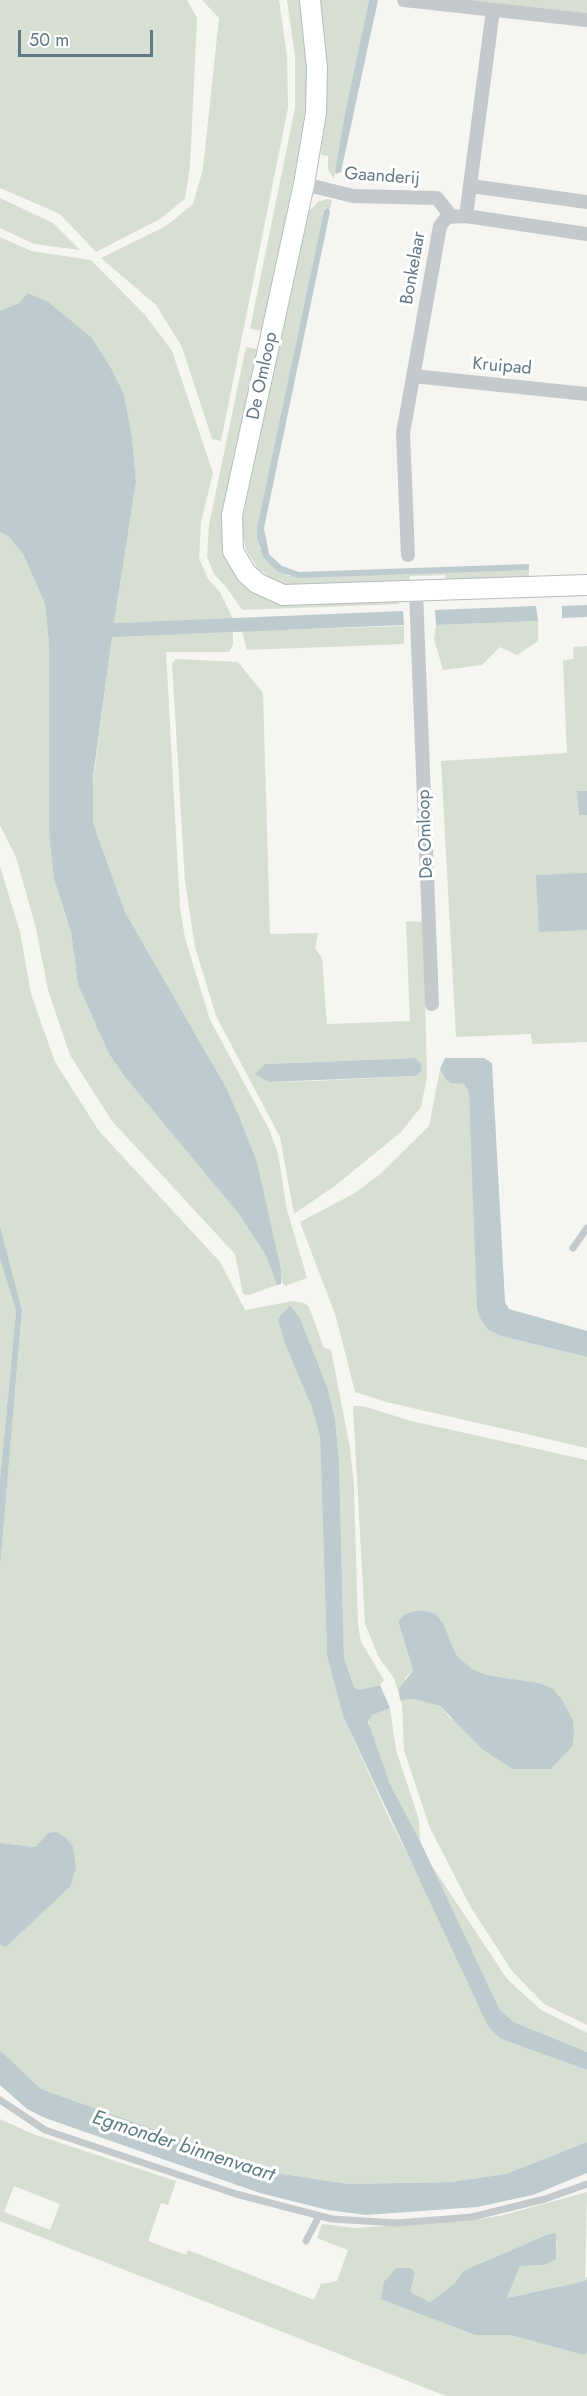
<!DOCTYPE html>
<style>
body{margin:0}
#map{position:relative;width:587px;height:2396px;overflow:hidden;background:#f6f5f1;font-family:Jost,sans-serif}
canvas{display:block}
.scale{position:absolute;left:18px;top:30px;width:135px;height:27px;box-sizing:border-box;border:3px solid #617886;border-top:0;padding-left:8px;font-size:18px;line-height:21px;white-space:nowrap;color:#617886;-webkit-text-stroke:4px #fff;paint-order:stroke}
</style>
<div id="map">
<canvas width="587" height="2396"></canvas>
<div class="scale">50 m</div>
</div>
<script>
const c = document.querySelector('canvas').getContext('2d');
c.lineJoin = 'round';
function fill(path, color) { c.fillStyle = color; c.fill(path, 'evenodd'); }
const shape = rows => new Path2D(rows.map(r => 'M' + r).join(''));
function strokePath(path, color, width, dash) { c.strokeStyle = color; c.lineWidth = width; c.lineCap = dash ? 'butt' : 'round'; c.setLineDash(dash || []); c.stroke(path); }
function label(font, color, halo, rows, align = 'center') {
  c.font = font + ' Jost,sans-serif'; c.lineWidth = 6; c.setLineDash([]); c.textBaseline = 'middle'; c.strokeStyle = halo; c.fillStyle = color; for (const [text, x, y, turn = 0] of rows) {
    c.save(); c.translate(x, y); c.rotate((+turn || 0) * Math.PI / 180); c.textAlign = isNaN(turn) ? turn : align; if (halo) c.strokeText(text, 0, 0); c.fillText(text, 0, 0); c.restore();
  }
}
const green = shape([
 [0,0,187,0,197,18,190,166,185,199,160,219,96,252,60,214,0,188],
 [202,0,279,0,287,57,288,108,221,441,212,439,182,347,156,305,101,258,166,226,193,204,203,169,219,18],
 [287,0,302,0,306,21,308,109,263,331,250,329,295,108,295,57],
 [319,0,369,0,345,113,334,179,328,169,328,156,321,155,328,70],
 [465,0,587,0,587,13],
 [0,198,53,223,80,250,34,244,0,228],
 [327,199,332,200,330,209,326,207,324,210,257,527,259,548,288,576,529,570,529,581,446,579,445,575,410,576,410,581,285,587,258,569,246,550,241,526,297,255,309,211,318,202],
 [0,237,31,251,91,260,145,315,172,351,213,473,201,522,199,558,208,579,220,592,233,619,114,623,136,482,132,437,124,394,110,366,92,338,30,293,19,303,0,311],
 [246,347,260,350,226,506,254,589,391,599,401,604,242,610,227,588,214,574,207,557,209,525],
 [0,532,8,536,23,554,45,604,49,644,54,879,71,932,78,985,109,1054,125,1077,238,1213,265,1254,277,1285,249,1295,243,1294,235,1254,112,1121,70,1055,48,990,36,928,16,857,0,825],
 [538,621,538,641,517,655,500,647,482,665,443,670,434,639,436,625],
 [404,626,404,644,247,650,242,631],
 [233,632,233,645,229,652,166,652,180,908,185,938,210,1020,269,1129,278,1154,287,1210,307,1278,285,1286,282,1282,257,1162,243,1126,227,1089,125,912,93,823,91,797,112,636],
 [587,646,587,1042,532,1044,531,1034,456,1037,441,761,567,753,563,660,574,659,573,647],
 [176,659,238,662,263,693,270,934,318,933,315,948,322,958,327,1024,410,1021,406,921,423,922,427,1077,421,1107,401,1132,336,1185,294,1214,280,1137,216,1016,195,947,185,881,172,663],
 [415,1058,422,1070,417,1076,314,1081,269,1082,265,1064],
 [0,866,20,932,31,994,55,1062,99,1131,220,1262,245,1310,293,1301,304,1303,309,1307,324,1348,331,1350,350,1448,354,1488,358,1625,361,1642,384,1680,380,1685,359,1690,354,1687,344,1658,339,1460,335,1419,328,1389,300,1318,290,1305,285,1344,312,1408,320,1437,327,1656,343,1716,389,1818,501,2039,587,2070,587,2142,506,2174,450,2182,349,2184,276,2173,41,2089,0,2050,0,1945,6,1947,70,1887,48,1833,35,1847,0,1843,0,1569,22,1310,0,1226],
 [440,1069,445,1078,464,1084,469,1093,480,1318,488,1330,501,1336,587,1357,587,1448,386,1402,355,1392,336,1317,300,1222,355,1193,379,1175,429,1126],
 [0,1259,16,1311,0,1480],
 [353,1406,363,1406,411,1421,587,1460,587,2025,544,2004,512,1971,470,1906,430,1828,404,1750,402,1705,394,1678,379,1658,365,1624],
 [419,1610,435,1613,443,1623,456,1655,472,1669,487,1675,539,1683,572,1747,551,1769,450,1718,440,1706,414,1699,406,1700,405,1678,413,1670,398,1621,405,1614],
 [390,1708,396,1750,419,1820,420,1841,390,1784,369,1728,369,1718,372,1715],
 [430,1863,507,1979,541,2010,587,2033,587,2052,514,2022,500,2010],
 [0,2119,33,2134,176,2181,168,2205,161,2203,148,2241,186,2255,188,2250,314,2300,321,2284,337,2281,348,2250,317,2238,322,2224,356,2228,471,2220,500,2216,587,2192,585,2281,507,2298,520,2266,543,2265,557,2246,555,2234,546,2235,463,2271,454,2284,430,2302,412,2293,411,2289,415,2275,382,2299,475,2335,510,2335,584,2355,587,2352,587,2396,446,2396,0,2221],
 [14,2186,60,2204,50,2230,4,2212]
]);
const water = shape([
 [369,0,378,0,341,172,336,174,335,171,345,113],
 [328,207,330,212,264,528,269,554,282,566,299,572,529,564,529,570,299,578,278,572,263,557,257,538,257,527,324,210],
 [28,293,48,302,92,338,110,366,124,394,132,437,136,482,114,623,403,611,404,625,112,637,93,777,93,823,125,912,227,1089,243,1126,257,1162,281,1270,281,1284,277,1285,265,1254,238,1213,125,1077,109,1054,78,985,71,932,54,879,49,831,49,644,45,604,23,554,8,536,0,532,0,311,19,303],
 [587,605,587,617,562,618,562,606],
 [536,606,538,621,436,625,435,610],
 [577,791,587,791,587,815,579,815],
 [587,873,587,930,539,932,536,875],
 [415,1058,421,1064,422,1070,417,1076,269,1082,255,1074,265,1064],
 [445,1058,484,1058,492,1063,505,1302,509,1309,587,1331,587,1357,501,1336,488,1330,480,1318,477,1308,469,1093,464,1084,450,1083,445,1078,440,1069],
 [0,1226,22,1310,0,1569,0,1480,16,1311,0,1259],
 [290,1305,300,1318,328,1389,335,1419,339,1460,344,1658,354,1687,359,1690,380,1685,390,1708,372,1715,368,1722,390,1784,420,1841,500,2010,514,2022,587,2052,587,2070,501,2039,488,2026,343,1716,327,1656,320,1437,312,1408,285,1344,278,1319],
 [419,1610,435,1613,443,1623,456,1655,472,1669,487,1675,539,1683,553,1689,562,1700,573,1720,574,1735,572,1747,551,1769,513,1769,482,1749,440,1706,414,1699,400,1700,399,1689,413,1670,398,1621,405,1614],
 [57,1832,66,1838,73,1847,76,1868,70,1887,6,1947,0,1945,0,1843,35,1847,48,1833],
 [0,2050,41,2089,276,2173,349,2184,450,2182,506,2174,587,2142,587,2173,533,2195,477,2207,366,2215,328,2210,260,2193,45,2118,27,2109,0,2085],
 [556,2233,556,2259,544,2265,520,2266,507,2298,585,2281,587,2276,587,2352,584,2355,510,2335,475,2335,381,2299,384,2282,396,2268,411,2268,415,2274,411,2289,412,2293,430,2302,454,2284,463,2271,546,2235]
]);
const lane = shape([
 [573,1248,587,1228],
 [0,2100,45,2130,236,2194,332,2219,397,2223,472,2217,545,2199,587,2184],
 [306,2241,319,2216]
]);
const street = shape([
 [404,0,587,20],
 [304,184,353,196,437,198,450,215],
 [471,186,587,202],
 [466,216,587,234],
 [413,376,587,394],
 [408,555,403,433,440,226,447,217,466,216,493,10],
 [416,592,432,1004]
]);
const secondary = shape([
 [310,0,317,68,316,113,304,184,232,515,233,551,246,573,257,583,283,595,587,585]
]);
const streetNames = [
 ["Gaanderij",382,177,4],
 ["Bonkelaar",414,268,-80],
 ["Kruipad",502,367,5],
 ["De Omloop",263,376,-78],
 ["De Omloop",426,834,-92]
];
const waterNames = [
 ["Egmonder binnenvaart",183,2147,18]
];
fill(green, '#d7ded2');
fill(water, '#bdcbcf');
strokePath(secondary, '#b6bcc0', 22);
strokePath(lane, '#c4c9cc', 7);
strokePath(street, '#c4c9cc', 14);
strokePath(secondary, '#fff', 20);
label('18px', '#617886', '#fff', streetNames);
label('italic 20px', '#5d7b83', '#fff', waterNames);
</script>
